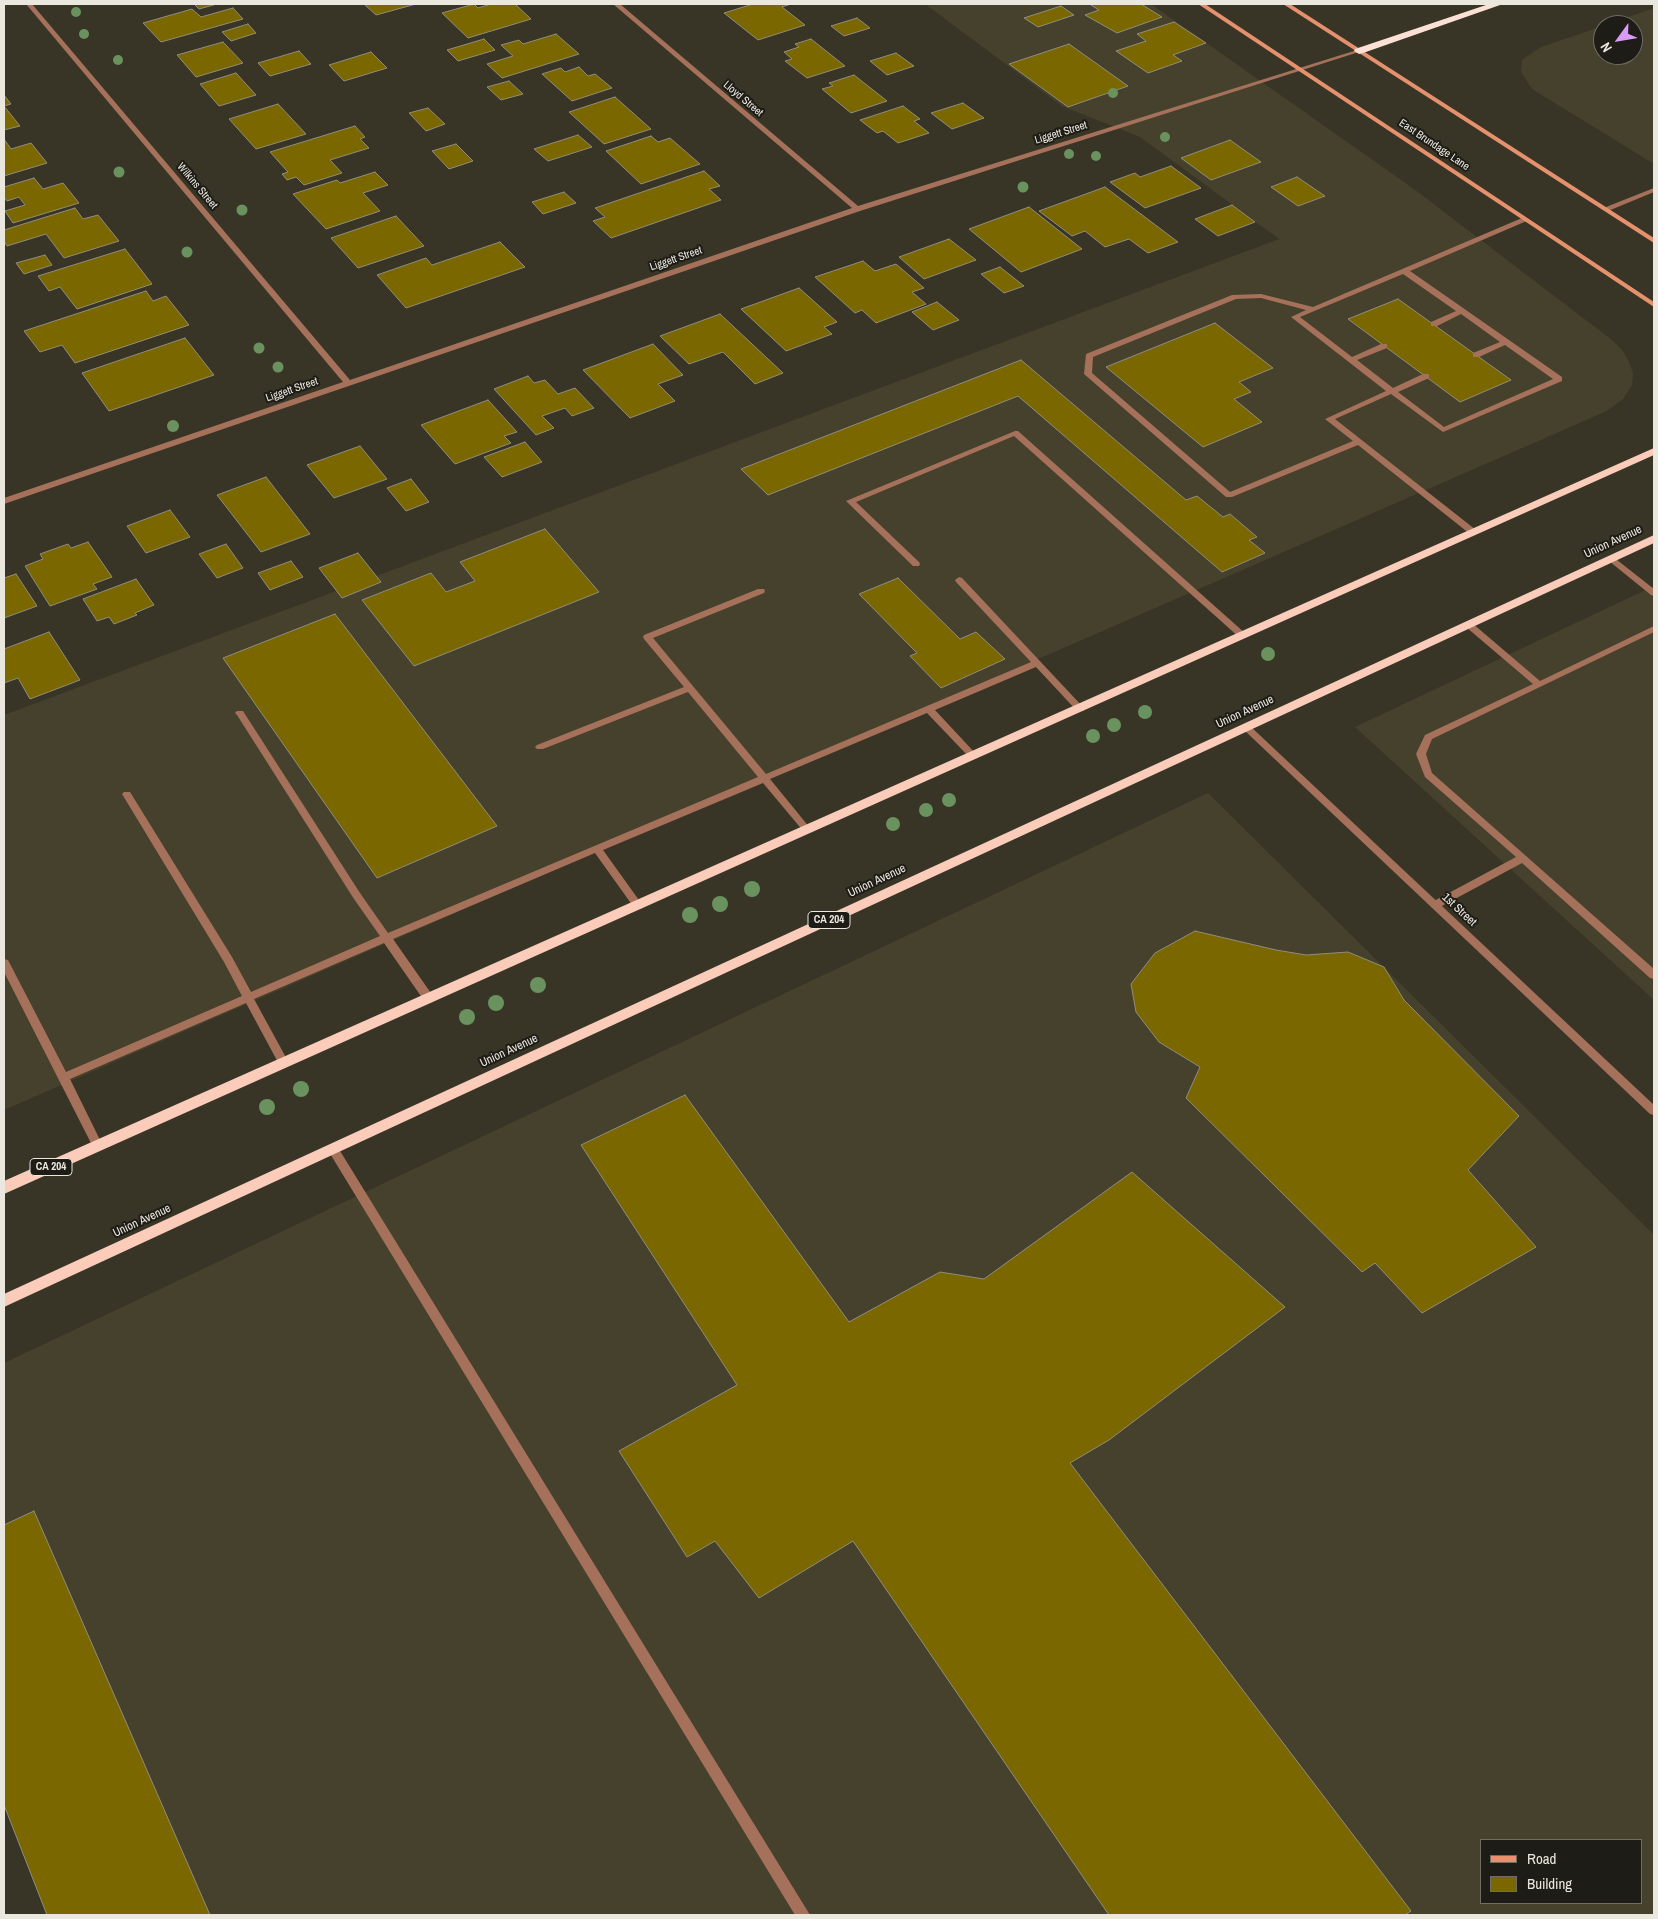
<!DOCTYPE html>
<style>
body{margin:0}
#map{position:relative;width:1658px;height:1919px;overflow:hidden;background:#383526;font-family:"Archivo Narrow",sans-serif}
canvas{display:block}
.frame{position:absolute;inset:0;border:5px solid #e9e7de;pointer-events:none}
.legend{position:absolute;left:1480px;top:1839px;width:162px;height:65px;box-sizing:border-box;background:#1e1c16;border:1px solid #6f6d66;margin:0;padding:6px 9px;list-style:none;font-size:15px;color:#e9e7de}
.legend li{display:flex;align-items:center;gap:10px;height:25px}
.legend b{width:25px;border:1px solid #6f6d66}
.north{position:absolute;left:1593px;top:15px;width:50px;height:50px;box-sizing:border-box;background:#1e1c16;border:1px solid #6f6d66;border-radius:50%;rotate:238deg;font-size:14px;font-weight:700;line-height:20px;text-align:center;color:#e9e7de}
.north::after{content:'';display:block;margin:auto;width:18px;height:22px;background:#d99af8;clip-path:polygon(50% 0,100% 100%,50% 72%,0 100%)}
</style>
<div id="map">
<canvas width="1658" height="1919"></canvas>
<div class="frame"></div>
<ul class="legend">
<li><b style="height:6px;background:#e5916d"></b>Road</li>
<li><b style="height:14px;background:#7a6700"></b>Building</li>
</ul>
<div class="north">N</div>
</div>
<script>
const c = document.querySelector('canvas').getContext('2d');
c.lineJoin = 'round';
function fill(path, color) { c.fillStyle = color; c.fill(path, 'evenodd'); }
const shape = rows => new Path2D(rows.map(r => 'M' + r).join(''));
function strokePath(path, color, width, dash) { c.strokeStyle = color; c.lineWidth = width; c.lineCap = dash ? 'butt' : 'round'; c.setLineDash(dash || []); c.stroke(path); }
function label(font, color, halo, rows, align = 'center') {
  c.font = font + ' "Archivo Narrow",sans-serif'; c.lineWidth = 4; c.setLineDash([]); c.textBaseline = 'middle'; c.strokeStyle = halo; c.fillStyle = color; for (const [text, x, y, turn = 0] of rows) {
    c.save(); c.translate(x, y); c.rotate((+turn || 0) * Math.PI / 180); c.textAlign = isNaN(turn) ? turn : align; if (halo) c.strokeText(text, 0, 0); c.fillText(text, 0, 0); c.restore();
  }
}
const built = shape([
 [925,4,1151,4,1414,189,1612,340,1623,351,1629,362,1633,373,1632,385,1623,399,1607,411,4,1110,4,715,1279,239,1140,137,1062,106],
 [1654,8,1654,164,1532,89,1521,72,1522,60,1541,47,1603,26,1603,55,1633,55,1633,25,1605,25],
 [1654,586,1654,1000,1355,727],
 [1208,793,1654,1235,1654,1915,50,1915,4,1798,4,1363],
 [1482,1840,1642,1840,1642,1903,1482,1903]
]);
const building = shape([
 [194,4,217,4,199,9,194,4],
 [364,4,416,4,376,15,364,4],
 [474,4,478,8,491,4,515,4,531,19,468,38,442,13,474,4],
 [753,4,791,4,782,7,805,25,758,40,724,13,753,4],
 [1095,4,1141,4,1162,17,1117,33,1085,15,1099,10,1091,5,1095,4],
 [1061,6,1074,15,1038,27,1024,18,1061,6],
 [233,8,243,19,161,42,143,23,192,9,201,17,233,8],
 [857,18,870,28,844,36,831,26,857,18],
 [1174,22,1206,43,1173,55,1182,61,1148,73,1116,51,1146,41,1137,34,1174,22],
 [248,24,256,33,231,41,222,32,248,24],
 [556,34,579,54,502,78,487,64,513,56,501,45,519,40,523,44,556,34],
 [484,39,495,50,458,61,447,50,484,39],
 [811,39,845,66,807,78,785,61,792,59,784,52,799,47,795,44,811,39],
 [223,42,243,63,196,77,177,55,223,42],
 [1069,44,1128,86,1068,107,1009,64,1069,44],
 [299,51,311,64,270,76,258,63,299,51],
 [371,52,387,68,344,81,329,65,371,52],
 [896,53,914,66,887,75,870,61,896,53],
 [579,67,588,76,595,74,612,88,572,101,542,74,561,68,565,72,579,67],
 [236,73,256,95,219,106,200,84,236,73],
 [854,75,887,101,851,113,822,89,833,86,829,83,854,75],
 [509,81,523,94,501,100,487,87,509,81],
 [4,95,11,104,4,106,20,126,4,130,4,95],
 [615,97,651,129,604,144,569,112,615,97],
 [963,103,984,118,952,129,931,113,963,103],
 [278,104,306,134,256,149,229,119,278,104],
 [903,106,920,119,914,121,929,133,898,143,883,131,877,133,860,120,903,106],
 [428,108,445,124,426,131,409,113,428,108],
 [355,126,365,137,360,139,369,148,330,160,342,173,304,185,296,177,287,180,282,174,288,172,270,152,355,126],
 [578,135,592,147,548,161,534,149,578,135],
 [651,136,658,142,670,138,700,164,641,184,606,151,651,136],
 [4,139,11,149,31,143,47,163,4,176,4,139],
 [1230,140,1261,162,1211,180,1181,158,1230,140],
 [456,144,473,161,449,169,432,151,456,144],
 [1171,166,1201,188,1145,208,1110,182,1135,173,1140,177,1171,166],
 [704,171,720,186,709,189,721,200,611,238,593,221,605,217,595,208,704,171],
 [375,172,388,185,363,193,380,211,326,229,293,194,337,180,340,183,375,172],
 [1297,177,1325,196,1298,206,1271,187,1297,177],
 [34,178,43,189,63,183,79,203,13,223,5,211,25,205,19,197,7,201,4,197,4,187,34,178],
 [1105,187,1178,242,1148,253,1129,239,1105,247,1085,231,1072,236,1039,211,1105,187],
 [564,192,576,203,543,214,532,202,564,192],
 [1232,205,1255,222,1218,236,1195,219,1232,205],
 [1029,207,1082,249,1021,272,969,229,1029,207],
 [75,208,83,219,98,215,119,241,64,258,46,234,7,246,4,241,4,230,75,208],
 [396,216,424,246,358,268,331,238,396,216],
 [949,239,976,260,924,279,899,257,949,239],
 [500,242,525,267,406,308,377,275,426,258,432,265,500,242],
 [125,249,152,284,77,309,60,287,49,291,38,276,125,249],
 [45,255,52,265,24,274,16,263,45,255],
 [863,261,875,271,896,264,924,288,912,292,926,304,876,323,862,310,855,313,815,277,863,261],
 [1000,267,1024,286,1004,293,981,274,1000,267],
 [799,288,837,322,824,327,832,334,786,351,741,309,799,288],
 [146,291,153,301,166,296,189,325,75,363,62,345,40,352,24,331,146,291],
 [1398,299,1511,380,1460,402,1348,319,1398,299],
 [937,302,959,320,933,330,912,312,937,302],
 [720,314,783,373,755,384,723,352,689,364,660,336,720,314],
 [1215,323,1273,368,1239,382,1251,392,1234,399,1262,422,1203,447,1106,367,1215,323],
 [185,338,214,375,109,411,82,373,185,338],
 [653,344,683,375,658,384,675,401,630,418,583,370,653,344],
 [1021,360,1186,500,1197,496,1223,517,1230,514,1257,537,1249,540,1265,553,1222,572,1018,396,768,495,741,469,1021,360],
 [528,376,534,383,545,380,558,394,575,388,594,408,572,416,565,408,542,416,554,428,536,435,494,389,528,376],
 [488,400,517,432,504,436,511,443,455,464,421,425,488,400],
 [525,442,542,462,502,477,484,457,525,442],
 [360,446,387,479,334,498,307,465,360,446],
 [266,477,310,534,261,552,217,495,266,477],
 [411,479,429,502,406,511,387,488,411,479],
 [170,510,190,537,146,553,127,526,170,510],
 [545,529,599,592,414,666,362,600,431,573,446,592,475,581,460,562,545,529],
 [88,542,112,577,93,584,97,589,50,606,25,566,43,559,40,554,68,544,71,548,88,542],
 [226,544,243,568,217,578,199,554,226,544],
 [358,553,381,582,342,598,319,568,358,553],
 [291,561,303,577,270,590,258,573,291,561],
 [16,574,37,606,4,618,4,578,16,574],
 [898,578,960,639,976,632,1005,659,941,688,910,656,917,653,859,594,898,578],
 [136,579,154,605,135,613,137,615,114,624,109,617,97,621,83,599,136,579],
 [335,614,497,826,377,878,223,658,335,614],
 [49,632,80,680,30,699,18,678,4,683,4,649,49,632],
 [1195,931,1276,950,1306,955,1348,952,1384,967,1404,1000,1519,1116,1468,1170,1536,1247,1422,1313,1375,1263,1362,1272,1186,1098,1200,1067,1159,1042,1136,1012,1131,984,1155,953,1195,931],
 [685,1095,849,1322,940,1272,984,1279,1132,1172,1285,1307,1109,1440,1070,1463,1411,1911,1405,1915,1109,1915,853,1541,759,1598,715,1541,687,1557,619,1451,737,1385,581,1145,685,1095],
 [34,1511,210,1915,47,1915,4,1805,4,1525,34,1511]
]);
const service = shape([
 [1654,188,1654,192,1608,211,1601,209,1654,188],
 [1522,218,1529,220,1410,271,1562,377,1562,381,1443,432,1391,394,1335,419,1476,530,1476,534,1470,534,1358,445,1232,497,1226,497,1084,374,1086,354,1232,295,1261,294,1313,307,1522,218],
 [1403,274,1456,311,1431,322,1431,326,1437,326,1461,314,1500,342,1473,353,1473,357,1479,357,1505,345,1553,379,1444,427,1398,392,1429,378,1429,374,1423,374,1393,388,1357,360,1387,348,1387,344,1381,344,1352,357,1300,317,1403,274],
 [1261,298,1306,310,1291,317,1386,391,1325,419,1353,441,1230,492,1092,373,1093,357,1236,299,1261,298],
 [1015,431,1018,431,1246,634,1247,636,1246,638,1240,638,1014,436,856,502,919,562,920,564,919,566,913,566,846,501,1015,431],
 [1612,556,1654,589,1654,596,1651,595,1609,561,1608,559,1612,556],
 [959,577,962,578,1083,707,1085,709,1083,711,1077,711,1036,667,935,710,976,754,978,756,976,758,970,758,927,713,770,779,810,828,812,830,810,832,804,832,763,783,603,850,641,903,643,906,641,909,635,909,595,853,393,939,433,996,434,999,433,1002,425,1002,384,943,254,999,289,1063,288,1066,280,1066,246,1003,70,1079,103,1146,102,1149,98,1150,94,1149,4,972,4,959,8,960,66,1072,242,996,224,962,122,794,124,792,130,792,232,957,251,992,380,936,354,899,237,715,235,713,237,711,243,711,360,893,388,933,758,777,688,692,543,749,537,749,535,747,537,745,684,687,644,639,643,637,644,635,758,589,764,589,765,591,764,593,653,638,766,774,1031,662,956,582,955,580,959,577],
 [1469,622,1472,623,1540,681,1654,626,1654,632,1432,739,1426,754,1432,773,1654,969,1654,979,1650,978,1522,863,1438,908,1432,908,1430,905,1432,902,1516,857,1425,777,1416,754,1425,735,1533,684,1466,627,1465,625,1469,622],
 [333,1145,337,1146,810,1915,795,1915,329,1152,328,1149,329,1146,333,1145]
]);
const minor = shape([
 [26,4,32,4,350,380,852,208,613,4,620,4,858,206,1357,50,1362,51,860,211,4,504,4,498,343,382,26,4],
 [1247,725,1250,726,1654,1105,1654,1115,1650,1114,1244,730,1242,728,1244,726,1247,725]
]);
const secondary = shape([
 [1198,4,1205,4,1654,302,1654,307,1198,4],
 [1283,4,1290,4,1654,238,1654,243,1283,4]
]);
const trunk = shape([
 [1654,448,1654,455,4,1194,4,1181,1654,448],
 [1654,535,1654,543,4,1307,4,1294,1654,535]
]);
const motorway = shape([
 [1489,4,1503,4,1363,53,1359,54,1354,51,1355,49,1489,4]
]);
const trees = [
 [76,12,5],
 [84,34,5],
 [118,60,5],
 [1113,93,5],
 [1165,137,5],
 [1069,154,5],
 [1096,156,5],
 [119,172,5.5],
 [1023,187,5.5],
 [242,210,5.5],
 [187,252,5.5],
 [259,348,5.5],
 [278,367,5.5],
 [173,426,6],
 [1268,654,7],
 [1145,712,7],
 [1114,725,7],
 [1093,736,7],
 [949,800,7],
 [926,810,7],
 [893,824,7],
 [752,889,8],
 [720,904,8],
 [690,915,8],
 [538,985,8],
 [496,1003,8],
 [467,1017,8],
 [301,1089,8],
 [267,1107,8]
];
const farStreetnames = [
 ["Lloyd Street",743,99,40],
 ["Liggett Street",1061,133,-17],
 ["East Brundage Lane",1434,145,34],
 ["Wilkins Street",197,186,50],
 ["Liggett Street",676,259,-19],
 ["Liggett Street",292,390,-19]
];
const shields = [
 [829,920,42],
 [51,1167,42]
];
const shieldNames = [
 ["CA 204",829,920],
 ["CA 204",51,1167]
];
const streetNames = [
 ["Union Avenue",1613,542,-25],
 ["Union Avenue",1245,712,-25],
 ["Union Avenue",877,881,-25],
 ["1st Street",1459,910,43],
 ["Union Avenue",509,1051,-25],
 ["Union Avenue",142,1221,-25]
];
fill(built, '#46412c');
fill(building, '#7a6700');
strokePath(building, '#918d7c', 1);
fill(service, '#a5715a');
fill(minor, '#a5715a');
fill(secondary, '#e5916d');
fill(trunk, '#faccb9');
fill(motorway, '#fbe0d5');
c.fillStyle = '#6a925e';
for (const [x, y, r] of trees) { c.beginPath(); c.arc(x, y, r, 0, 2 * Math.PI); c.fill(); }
label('11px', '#e9e7de', '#1e1c16', farStreetnames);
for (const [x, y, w] of shields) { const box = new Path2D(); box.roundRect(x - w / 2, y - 8.5, w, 17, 4); c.fillStyle = '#1e1c16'; c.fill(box); strokePath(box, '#e9e7de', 1); }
label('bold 11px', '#e9e7de', null, shieldNames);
label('12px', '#e9e7de', '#1e1c16', streetNames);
</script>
